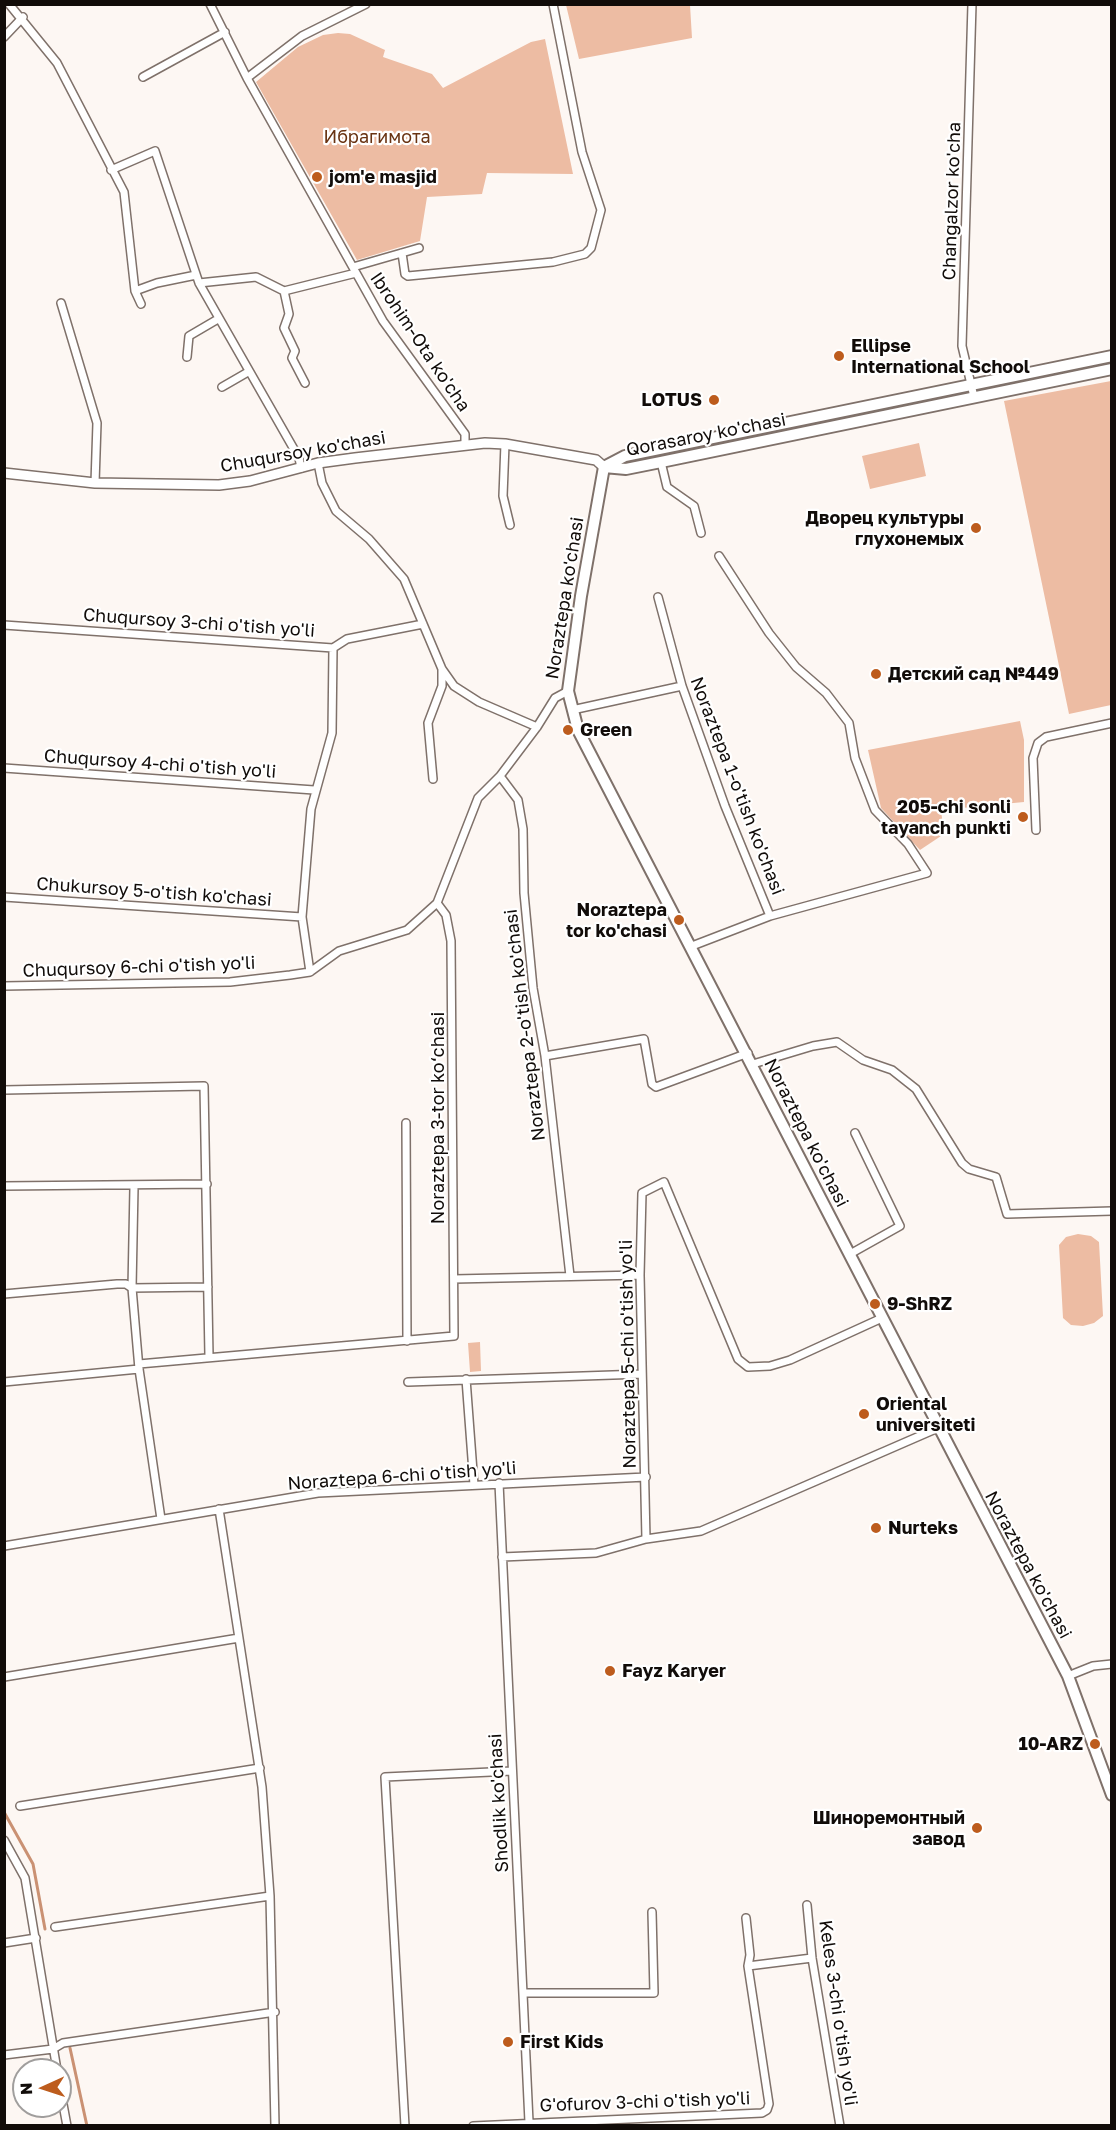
<!DOCTYPE html>
<meta charset="utf-8">
<style>
body{margin:0}
#map{position:relative;width:1116px;height:2130px;overflow:hidden;background:#fdf7f3;font-family:"Golos Text",sans-serif}
canvas{display:block}
.frame{position:absolute;inset:0;border:6px solid #110c09;pointer-events:none}
.north{position:absolute;left:12px;top:2058px;width:60px;height:60px;box-sizing:border-box;background:#fff;border:2px solid #a09e9d;border-radius:50%;rotate:267deg;font-size:16px;font-weight:700;line-height:24px;text-align:center;color:#110c09}
.north::after{content:'';display:block;margin:auto;width:21px;height:27px;background:#bd5c1d;clip-path:polygon(50% 0,100% 100%,50% 72%,0 100%)}
</style>
<div id="map">
<canvas width="1116" height="2130"></canvas>
<div class="frame"></div>
<div class="north">N</div>
</div>
<script>
const c = document.querySelector('canvas').getContext('2d');
c.lineJoin = 'round';
function fill(path, color) { c.fillStyle = color; c.fill(path, 'evenodd'); }
const shape = rows => new Path2D(rows.map(r => 'M' + r).join(''));
function strokePath(path, color, width, dash) { c.strokeStyle = color; c.lineWidth = width; c.lineCap = dash ? 'butt' : 'round'; c.setLineDash(dash || []); c.stroke(path); }
function label(font, color, halo, rows, align = 'center') {
  c.font = font + ' "Golos Text",sans-serif'; c.lineWidth = 4.5; c.setLineDash([]); c.textBaseline = 'middle'; c.strokeStyle = halo; c.fillStyle = color; for (const [text, x, y, turn = 0] of rows) {
    c.save(); c.translate(x, y); c.rotate((+turn || 0) * Math.PI / 180); c.textAlign = isNaN(turn) ? turn : align; if (halo) c.strokeText(text, 0, 0); c.fillText(text, 0, 0); c.restore();
  }
}
const green = shape([
 [566,5,690,5,692,38,579,59],
 [338,33,350,34,385,50,383,57,432,74,443,88,531,42,545,39,573,174,487,173,482,194,427,197,420,241,357,260,256,82,298,47,323,35],
 [1111,381,1111,705,1069,714,1004,401],
 [919,443,926,476,870,489,862,456],
 [1020,721,1024,740,1024,802,941,810,944,834,920,850,881,808,868,750],
 [1078,1234,1091,1236,1099,1242,1103,1316,1094,1323,1083,1326,1071,1325,1063,1318,1059,1245,1066,1237],
 [480,1342,481,1371,470,1372,468,1343]
]);
const stream = shape([
 [4,1812,33,1864,45,1929],
 [70,2048,87,2126]
]);
const minor = shape([
 [9,4,57,63,124,192,135,291,141,304],
 [210,4,247,78,383,321,465,434,465,444],
 [972,4,962,346,974,397],
 [4,37,23,17],
 [143,77,225,32],
 [247,78,302,36,366,4],
 [111,170,155,151,199,283,299,458,301,468],
 [402,253,405,274,408,276,553,262,585,254,591,248,601,210,582,152,553,4],
 [353,267,419,248],
 [199,283,256,277,284,291,356,273],
 [135,291,157,283,196,275],
 [284,291,289,314,284,328,295,351,292,358,305,383],
 [61,303,97,423,95,483],
 [187,357,189,336,218,319],
 [222,387,248,372],
 [505,444,503,496,510,525],
 [661,462,667,487,694,506,701,533],
 [318,463,322,483,336,511,369,539,404,579,442,669,454,686,479,702,537,727],
 [658,597,682,686,725,806,770,916],
 [4,625,333,648,347,639,423,624],
 [572,710,682,686],
 [4,768,314,790],
 [500,776,518,800,523,829,524,893,533,988,545,1056,570,1276],
 [433,779,428,723,442,686,442,669],
 [1036,830,1033,758,1038,743,1046,737,1112,723],
 [4,897,302,917],
 [692,946,770,916,927,873,908,844,875,810,855,758,849,723,826,693,796,667,769,633,719,556],
 [310,972,302,917,311,809,332,733,333,648],
 [4,986,230,982,290,975,310,972,339,951,407,930,437,903,478,798,500,776,537,727,555,698,568,691],
 [545,1056,644,1039,652,1084,656,1087,748,1053],
 [753,1064,813,1046,837,1042,863,1060,892,1070,916,1089,962,1163,969,1169,996,1177,1007,1214,1112,1211],
 [4,1090,204,1086,209,1356],
 [406,1123,407,1341],
 [4,1186,207,1184],
 [134,1187,132,1288,139,1369,161,1519],
 [850,1254,900,1226,855,1133],
 [454,1279,640,1275],
 [4,1294,117,1284,126,1284,132,1288,208,1287],
 [139,1364,454,1336,451,941,446,915,437,903],
 [466,1379,474,1485],
 [4,1382,139,1369],
 [408,1382,642,1374],
 [499,1483,529,2122],
 [219,1509,262,1787,270,1896,275,2126],
 [646,1539,640,1275,642,1193,664,1182,738,1359,748,1367,770,1366,790,1360,882,1318],
 [4,1546,318,1493,646,1477],
 [502,1557,596,1553,646,1539,701,1531,938,1428],
 [1068,1676,1093,1666,1112,1664],
 [4,1677,239,1638],
 [20,1806,260,1768],
 [4,1840,25,1878,57,2070],
 [807,1905,812,1958,840,2126],
 [55,1927,270,1896],
 [4,1943,36,1938],
 [748,1966,812,1958],
 [524,1993,654,1993,652,1912],
 [4,2055,53,2049,63,2043,275,2012],
 [60,2088,67,2126],
 [405,2126,385,1777,512,1771],
 [473,2126,762,2113,767,2110,769,2104,748,1966,750,1955,746,1918]
]);
const tertiary = shape([
 [4,473,95,483,219,485,250,481,318,463,355,458,485,443,505,444,596,460,604,467]
]);
const secondary = shape([
 [604,467,581,596,568,691,578,730,1068,1676,1112,1795],
 [604,467,625,456,1112,356],
 [604,467,626,469,661,462,1112,369]
]);
const markers = [
 [317,177,6,"#bd5c1d"],
 [839,356,6,"#bd5c1d"],
 [714,400,6,"#bd5c1d"],
 [976,528,6,"#bd5c1d"],
 [876,674,6,"#bd5c1d"],
 [568,730,6,"#bd5c1d"],
 [1023,817,6,"#bd5c1d"],
 [679,920,6,"#bd5c1d"],
 [875,1304,6,"#bd5c1d"],
 [864,1414,6,"#bd5c1d"],
 [876,1528,6,"#bd5c1d"],
 [610,1671,6,"#bd5c1d"],
 [1095,1744,6,"#bd5c1d"],
 [977,1828,6,"#bd5c1d"],
 [508,2042,6,"#bd5c1d"]
];
const parkNames = [
 ["Ибрагимота",377,137]
];
const poiNames = [
 ["jom'e masjid",329,177],
 ["Ellipse",851,346],
 ["International School",851,367],
 ["LOTUS",702,400,"right"],
 ["Дворец культуры",964,518,"right"],
 ["глухонемых",964,539,"right"],
 ["Детский сад №449",888,674],
 ["Green",580,730],
 ["205-chi sonli",1011,807,"right"],
 ["tayanch punkti",1011,828,"right"],
 ["Noraztepa",667,910,"right"],
 ["tor ko'chasi",667,931,"right"],
 ["9-ShRZ",887,1304],
 ["Oriental",876,1404],
 ["universiteti",876,1425],
 ["Nurteks",888,1528],
 ["Fayz Karyer",622,1671],
 ["10-ARZ",1083,1744,"right"],
 ["Шиноремонтный",965,1818,"right"],
 ["завод",965,1839,"right"],
 ["First Kids",520,2042]
];
const streetNames = [
 ["Changalzor ko'cha",952,201,-88],
 ["Ibrohim-Ota ko'cha",420,342,56],
 ["Qorasaroy ko'chasi",706,435,-11],
 ["Chuqursoy ko'chasi",303,452,-10],
 ["Noraztepa ko'chasi",565,598,-81],
 ["Chuqursoy 3-chi o'tish yo'li",199,623,4],
 ["Chuqursoy 4-chi o'tish yo'li",160,764,4],
 ["Noraztepa 1-o'tish ko'chasi",737,786,69],
 ["Chukursoy 5-o'tish ko'chasi",154,892,4],
 ["Chuqursoy 6-chi o'tish yo'li",139,967,-2],
 ["Noraztepa 2-o'tish ko'chasi",525,1025,-97],
 ["Noraztepa 3-tor ko‘chasi",438,1118,-90],
 ["Noraztepa ko'chasi",806,1133,63],
 ["Noraztepa 5-chi o'tish yo'li",628,1354,-91],
 ["Noraztepa 6-chi o'tish yo'li",402,1476,-4],
 ["Noraztepa ko'chasi",1028,1565,62],
 ["Shodlik ko'chasi",499,1803,-93],
 ["Keles 3-chi o'tish yo'li",838,2013,82],
 ["G'ofurov 3-chi o'tish yo'li",645,2102,-2]
];
fill(green, '#edbca3');
strokePath(stream, '#ca9173', 3);
strokePath(minor, '#7f716a', 10);
strokePath(tertiary, '#7f716a', 12);
strokePath(secondary, '#7f716a', 14);
strokePath(minor, '#fff', 7);
strokePath(tertiary, '#fff', 9);
strokePath(secondary, '#fff', 10);
for (const [x, y, r, color] of markers) { const dot = new Path2D(); dot.arc(x, y, r, 0, 2 * Math.PI); c.fillStyle = color; c.fill(dot); strokePath(dot, '#fff', 2); }
label('18px', '#693312', '#fff', parkNames);
label('bold 18px', '#110c09', '#fff', poiNames, 'left');
label('18px', '#110c09', '#fff', streetNames);
</script>
